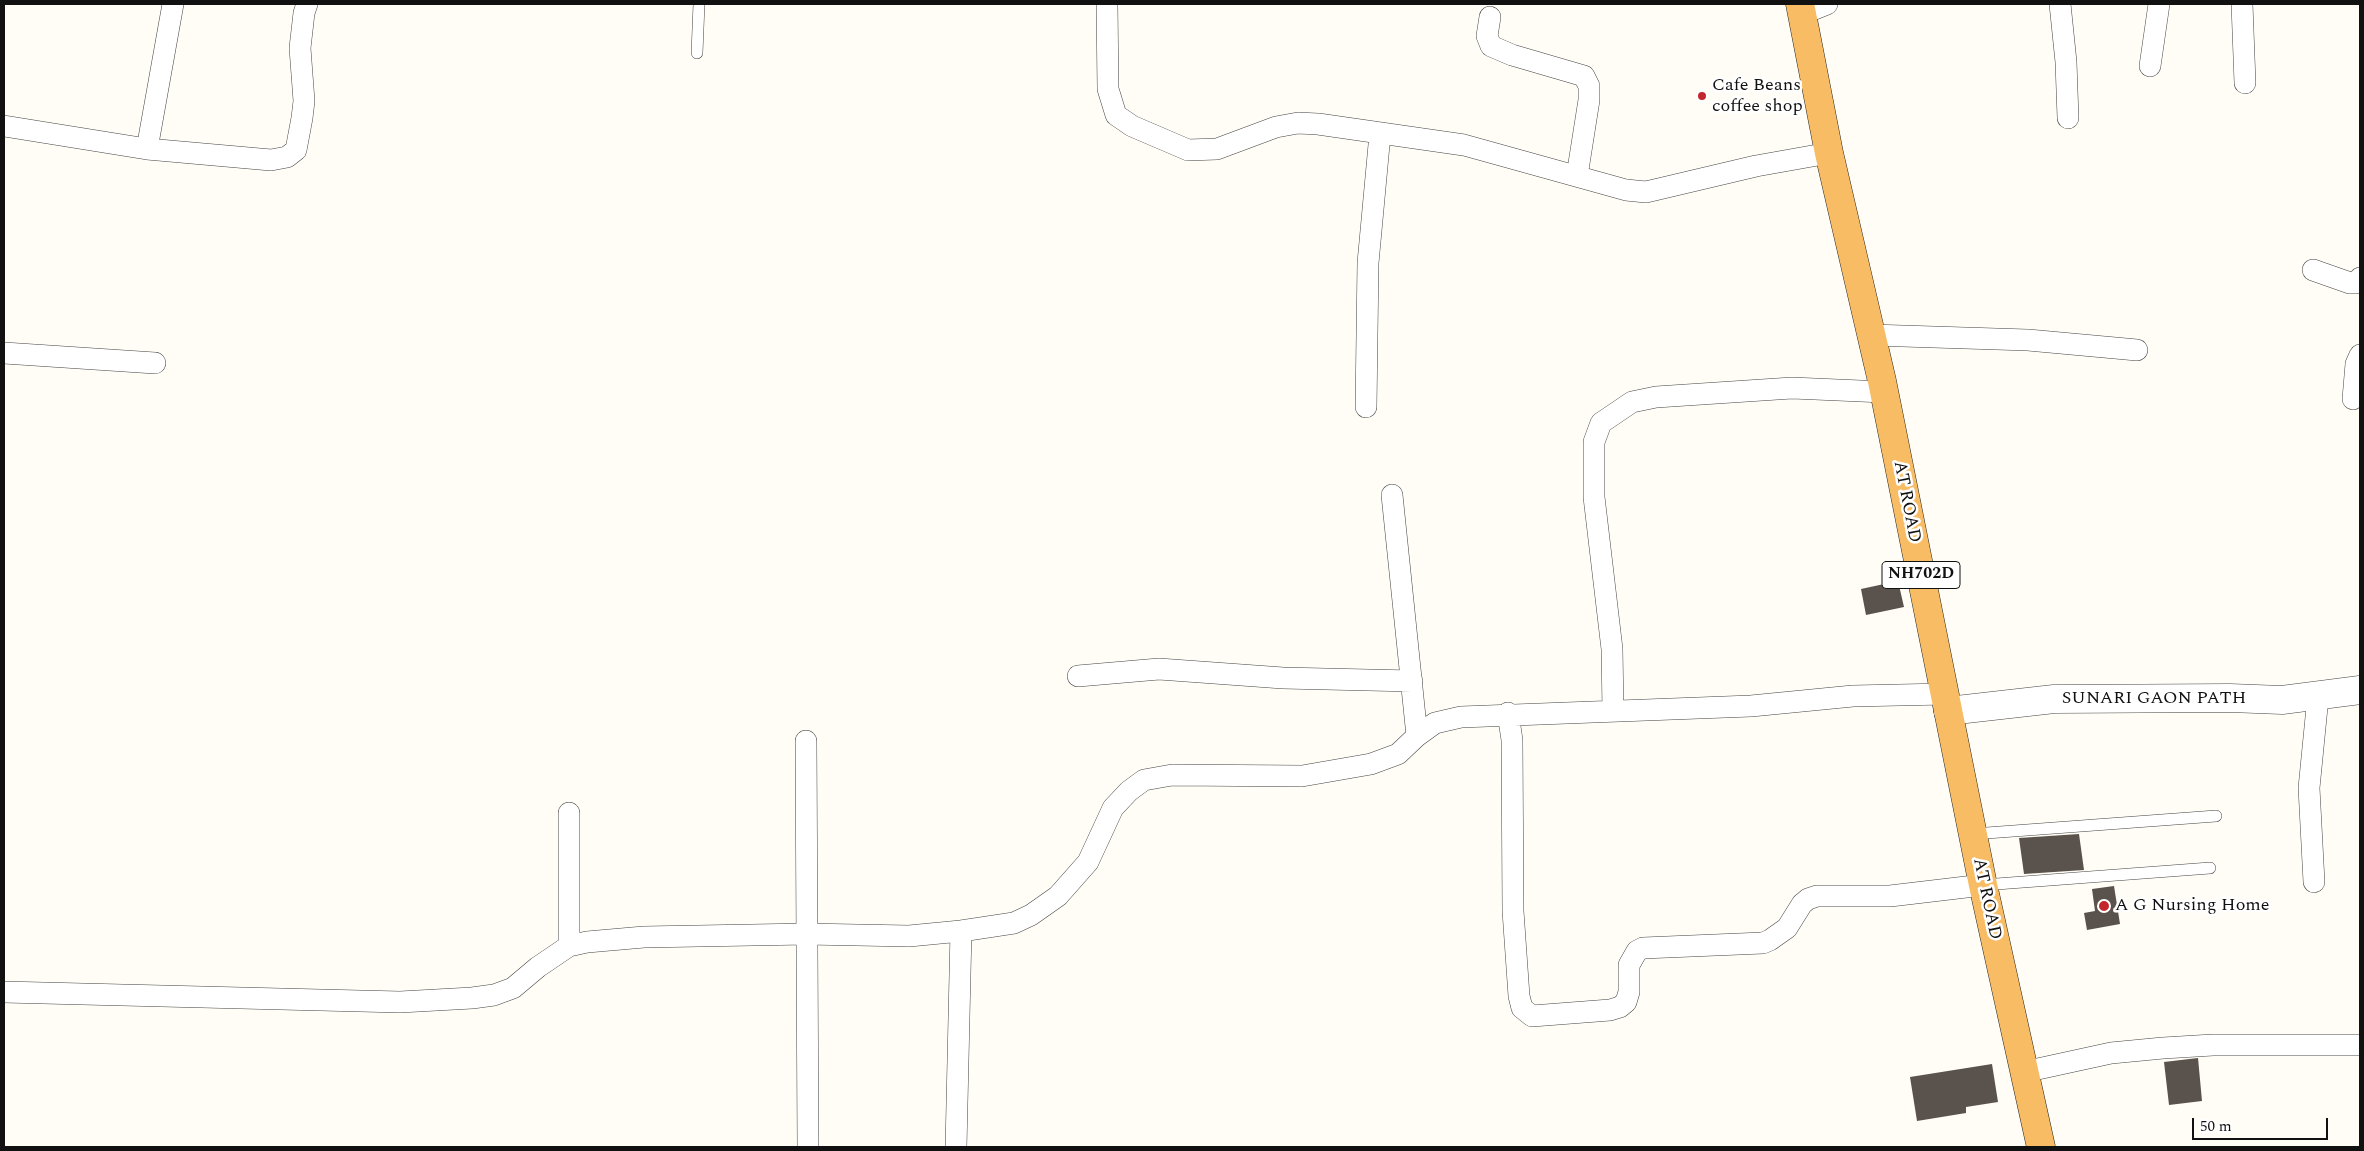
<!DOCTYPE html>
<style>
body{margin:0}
#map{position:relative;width:2364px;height:1151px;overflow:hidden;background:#fffdf5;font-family:Spectral,serif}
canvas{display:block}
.frame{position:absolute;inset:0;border:5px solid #111;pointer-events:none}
.scale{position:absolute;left:2192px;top:1118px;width:136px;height:22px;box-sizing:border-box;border:2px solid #111;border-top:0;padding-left:6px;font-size:15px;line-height:18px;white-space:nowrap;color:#111;-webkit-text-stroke:4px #fff;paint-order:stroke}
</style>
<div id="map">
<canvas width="2364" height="1151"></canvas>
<div class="frame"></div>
<div class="scale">50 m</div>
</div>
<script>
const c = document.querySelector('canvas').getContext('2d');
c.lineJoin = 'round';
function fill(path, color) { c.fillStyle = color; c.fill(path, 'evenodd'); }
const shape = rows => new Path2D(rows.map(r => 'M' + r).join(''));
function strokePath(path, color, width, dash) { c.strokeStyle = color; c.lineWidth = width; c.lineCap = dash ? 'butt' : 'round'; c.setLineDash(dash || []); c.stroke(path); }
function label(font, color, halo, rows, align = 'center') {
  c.font = font + ' Spectral,serif'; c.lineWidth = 5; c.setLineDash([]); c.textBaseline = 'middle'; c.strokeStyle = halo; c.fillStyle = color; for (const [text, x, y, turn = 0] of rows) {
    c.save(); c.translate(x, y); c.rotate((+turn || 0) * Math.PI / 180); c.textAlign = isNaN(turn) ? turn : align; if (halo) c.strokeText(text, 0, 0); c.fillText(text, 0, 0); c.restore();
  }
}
const building = shape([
 [1898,581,1904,607,1866,615,1861,589],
 [2079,834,2084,870,2024,874,2019,838],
 [2114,886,2120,924,2087,930,2084,913,2095,911,2092,889],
 [2198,1058,2202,1101,2169,1105,2164,1062],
 [1992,1064,1998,1102,1966,1107,1966,1113,1917,1121,1910,1077]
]);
const service = shape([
 [697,53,699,4],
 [1973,834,2216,816],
 [1983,885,2210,868]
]);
const minor = shape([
 [1107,4,1108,89,1116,115,1132,126,1188,150,1217,149,1276,127,1298,123,1318,124,1464,145,1626,190,1646,192,1756,166,1829,153],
 [2060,4,2066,62,2068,118],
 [2242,4,2245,83],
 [1802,14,1827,4],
 [1490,17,1487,36,1491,46,1512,55,1584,76,1589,86,1589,100,1577,176],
 [2150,66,2159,4],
 [4,126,147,149,271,160,287,157,296,150,302,118,304,101,300,48,304,13,307,4],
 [147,149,173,4],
 [2313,270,2350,283,2356,283,2360,278],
 [1871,335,2028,340,2137,350],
 [4,353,155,363],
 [2353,399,2356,364,2360,355],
 [1366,407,1368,263,1380,134],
 [1392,495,1417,736],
 [1078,676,1159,669,1283,678,1412,681],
 [1613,710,1612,649,1594,497,1594,442,1601,423,1632,402,1656,397,1792,388,1884,392],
 [1508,713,1512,740,1513,911,1519,996,1522,1008,1532,1016,1610,1010,1620,1007,1626,1002,1629,992,1629,965,1637,951,1643,948,1763,943,1770,940,1787,928,1802,904,1808,899,1817,896,1890,896,1983,885],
 [806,741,808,1147],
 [569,813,569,946],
 [2314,882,2309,788,2318,697],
 [4,992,400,1002,472,998,494,995,513,988,538,967,569,946,587,942,644,937,806,934,909,936,961,931,1014,923,1031,915,1058,896,1088,862,1113,808,1129,791,1144,780,1172,775,1302,776,1371,764,1398,754,1417,736,1435,723,1461,717,1751,706,1853,696,1945,694],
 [2024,1072,2111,1053,2163,1048,2213,1045,2360,1045],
 [956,1147,961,931]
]);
const tertiary = shape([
 [1948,711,2054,699,2230,698,2282,700,2360,690]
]);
const trunk = shape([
 [1800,4,1829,153,1882,381,1983,885,2041,1147]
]);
const markers = [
 [1702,96,5,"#c4262e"],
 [2104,906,6,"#c4262e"]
];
const shields = [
 [1921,575,78]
];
const shieldNames = [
 ["NH702D",1921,575]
];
const poiNames = [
 ["Cafe Beans",1712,86],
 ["coffee shop",1712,107],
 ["A G Nursing Home",2115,906]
];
const streetNames = [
 ["AT ROAD",1906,502,79],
 ["SUNARI GAON PATH",2154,699],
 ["AT ROAD",1986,899,78]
];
fill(building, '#5a524d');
strokePath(service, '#444', 12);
strokePath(minor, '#444', 22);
strokePath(tertiary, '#444', 29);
strokePath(trunk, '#222', 29);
strokePath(service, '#fff', 11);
strokePath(minor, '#fff', 21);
strokePath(tertiary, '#fff', 28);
strokePath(trunk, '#f7bc64', 28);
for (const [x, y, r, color] of markers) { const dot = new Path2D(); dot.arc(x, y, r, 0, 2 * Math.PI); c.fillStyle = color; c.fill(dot); strokePath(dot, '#fff', 2); }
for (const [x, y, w] of shields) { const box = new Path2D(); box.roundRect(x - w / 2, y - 13.5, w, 27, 4); c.fillStyle = '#fff'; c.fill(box); strokePath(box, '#111', 1); }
label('bold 16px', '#111', null, shieldNames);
label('18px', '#111', '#fff', poiNames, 'left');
label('18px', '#111', '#fff', streetNames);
</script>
